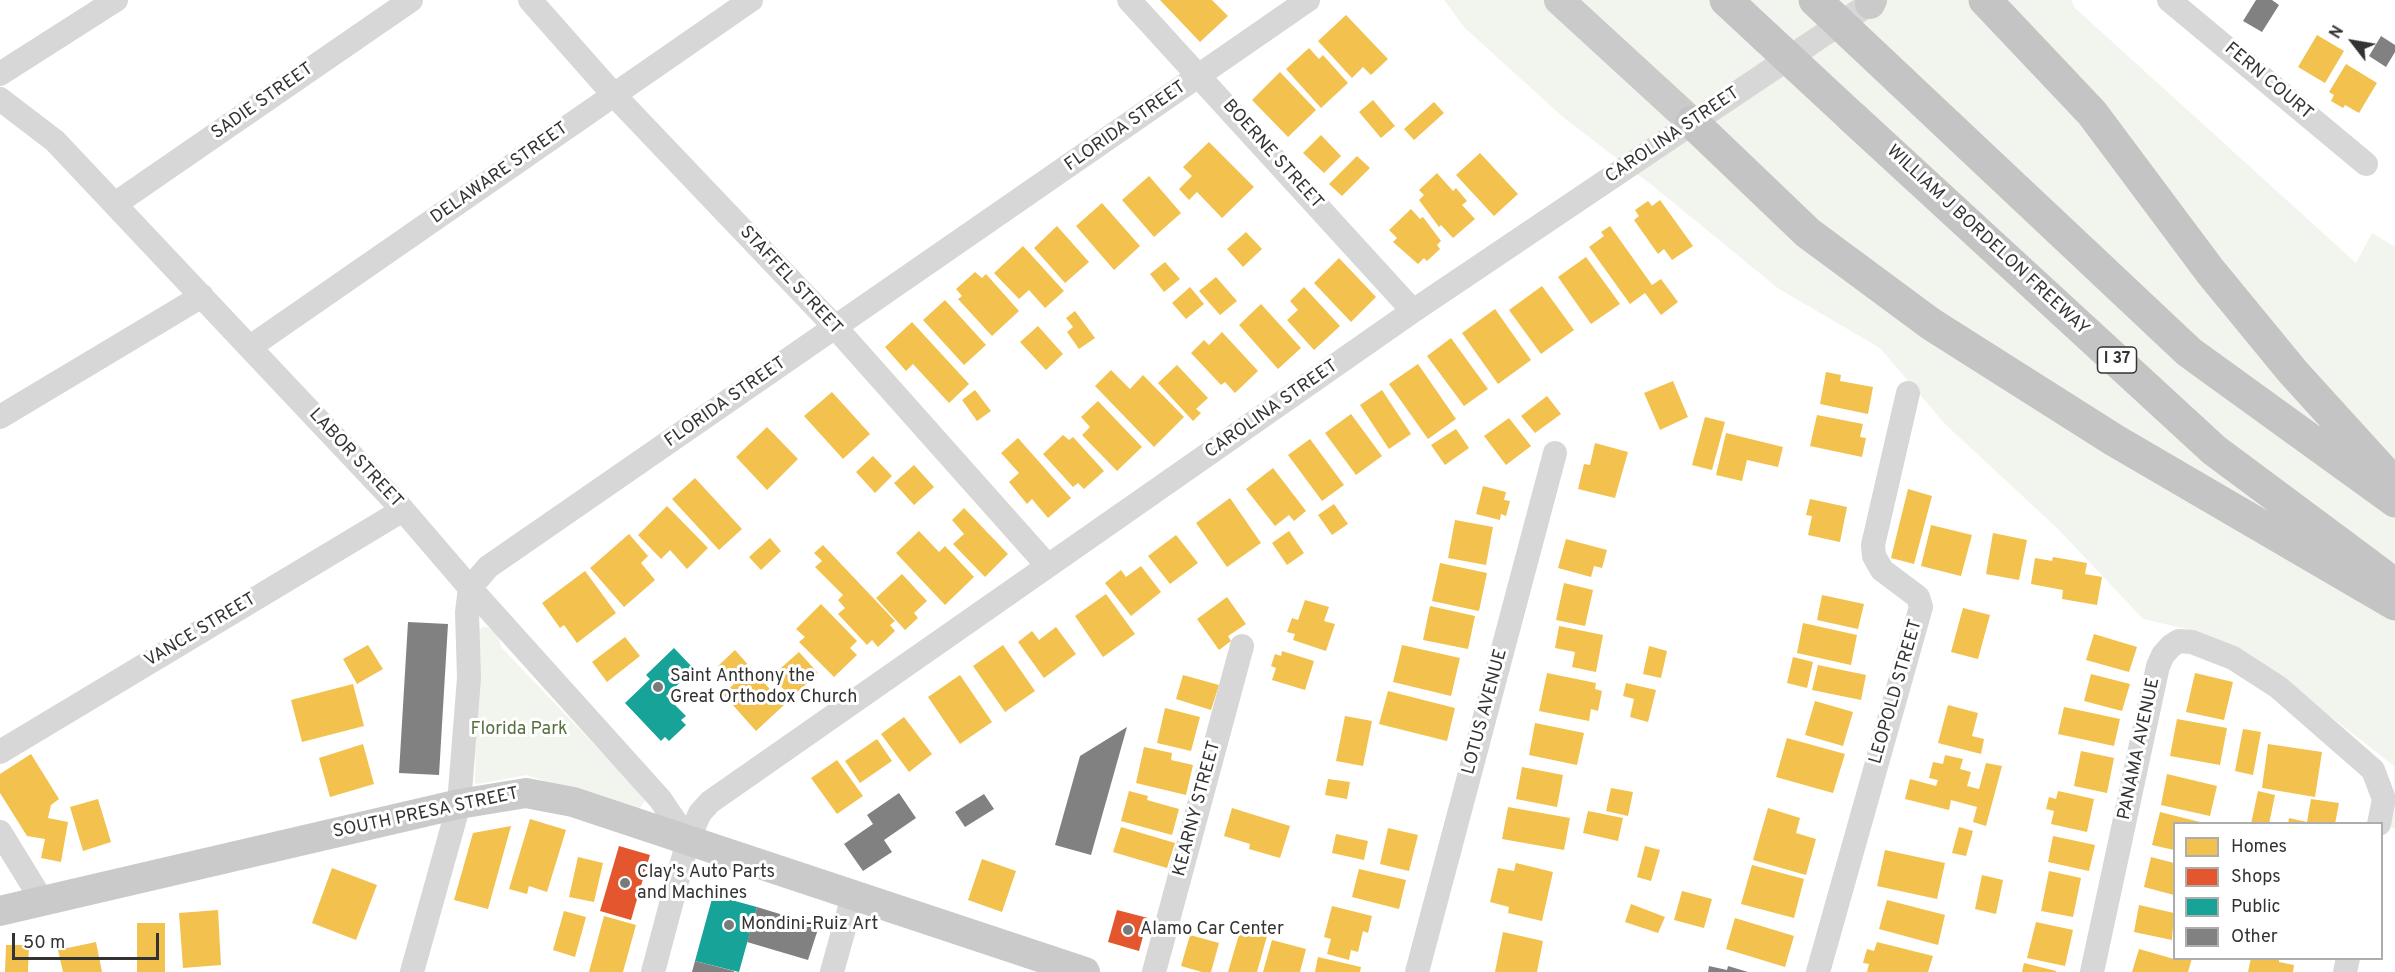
<!DOCTYPE html>
<style>
body{margin:0}
#map{position:relative;width:2395px;height:972px;overflow:hidden;background:#fff;font-family:Overpass,sans-serif}
canvas{display:block}
.legend{position:absolute;left:2173px;top:822px;width:210px;height:138px;box-sizing:border-box;background:#fff;border:2px solid #adadad;margin:0;padding:8px 10px;list-style:none;font-size:18px;color:#333}
.legend li{display:flex;align-items:center;gap:12px;height:30px}
.legend b{width:30px;border:2px solid #adadad}
.north{position:absolute;left:2323px;top:12px;width:60px;height:60px;-webkit-text-stroke:4px #fff;paint-order:stroke;rotate:301deg;font-size:16px;font-weight:700;line-height:24px;text-align:center;color:#333}
.north::after{content:'';display:block;margin:auto;width:21px;height:27px;background:#333;clip-path:polygon(50% 0,100% 100%,50% 72%,0 100%)}
.scale{position:absolute;left:12px;top:933px;width:147px;height:27px;box-sizing:border-box;border:3px solid #333;border-top:0;padding-left:8px;font-size:18px;line-height:21px;white-space:nowrap;color:#333;-webkit-text-stroke:4px #fff;paint-order:stroke}
</style>
<div id="map">
<canvas width="2395" height="972"></canvas>
<ul class="legend">
<li><b style="height:16px;background:#f2c14e"></b>Homes</li>
<li><b style="height:16px;background:#e4572e"></b>Shops</li>
<li><b style="height:16px;background:#17a398"></b>Public</li>
<li><b style="height:16px;background:#818181"></b>Other</li>
</ul>
<div class="north">N</div>
<div class="scale">50 m</div>
</div>
<script>
const c = document.querySelector('canvas').getContext('2d');
c.lineJoin = 'round';
function fill(path, color) { c.fillStyle = color; c.fill(path, 'evenodd'); }
const shape = rows => new Path2D(rows.map(r => 'M' + r).join(''));
function strokePath(path, color, width, dash) { c.strokeStyle = color; c.lineWidth = width; c.lineCap = dash ? 'butt' : 'round'; c.setLineDash(dash || []); c.stroke(path); }
function label(font, color, halo, rows, align = 'center') {
  c.font = font + ' Overpass,sans-serif'; c.lineWidth = 6; c.setLineDash([]); c.textBaseline = 'middle'; c.strokeStyle = halo; c.fillStyle = color; for (const [text, x, y, turn = 0] of rows) {
    c.save(); c.translate(x, y); c.rotate((+turn || 0) * Math.PI / 180); c.textAlign = isNaN(turn) ? turn : align; if (halo) c.strokeText(text, 0, 0); c.fillText(text, 0, 0); c.restore();
  }
}
const green = shape([
 [1444,0,2071,0,2075,8,2356,263,2372,233,2395,247,2395,829,2389,826,2395,811,2394,766,2312,702,2191,630,2143,619,2059,530,1945,424,1880,348,1779,289,1653,186,1564,118,1465,28],
 [483,627,493,628,498,633,501,647,646,799,640,808,634,809,526,775,477,784,475,783,478,631]
]);
const homes = shape([
 [1160,0,1212,0,1228,16,1200,42],
 [1346,15,1388,59,1371,75,1363,67,1352,78,1318,41],
 [2317,35,2344,51,2325,83,2298,67],
 [1309,48,1319,59,1323,55,1348,83,1321,108,1286,69],
 [2346,64,2377,83,2359,113,2345,105,2343,108,2331,101,2334,95,2329,92],
 [1280,72,1316,110,1288,137,1252,100],
 [1373,100,1395,126,1381,138,1359,112],
 [1434,102,1444,113,1414,140,1404,129],
 [1321,135,1341,156,1324,173,1303,153],
 [1209,142,1254,187,1222,218,1197,192,1189,200,1179,189,1192,176,1183,167],
 [1480,153,1518,194,1494,216,1456,175],
 [1357,156,1370,168,1342,196,1329,184],
 [1437,173,1453,191,1456,188,1467,201,1462,205,1475,219,1453,238,1441,225,1439,227,1419,200,1424,195,1419,190],
 [1149,176,1181,213,1154,237,1122,200],
 [1660,200,1693,246,1672,260,1664,249,1658,254,1634,220,1639,216,1635,210,1648,201,1652,206],
 [1102,203,1140,246,1114,270,1076,226],
 [1411,209,1420,219,1423,217,1441,241,1437,245,1440,249,1427,261,1424,258,1418,264,1393,242,1397,238,1389,230],
 [1057,226,1089,262,1065,283,1034,248],
 [1610,226,1652,285,1661,279,1678,302,1661,315,1645,293,1630,304,1589,247,1604,236,1601,232],
 [1246,232,1262,249,1243,267,1227,249],
 [1023,246,1064,291,1045,308,1029,290,1019,299,994,273],
 [1586,257,1620,304,1591,324,1558,277],
 [1339,258,1376,297,1351,322,1314,283],
 [1165,262,1180,279,1164,292,1150,274],
 [975,272,982,278,986,274,1019,311,992,336,958,299,962,296,956,289],
 [1216,277,1237,301,1220,315,1199,291],
 [1542,286,1574,330,1541,354,1509,310],
 [1190,287,1204,304,1186,319,1172,303],
 [1304,287,1340,326,1314,350,1287,320,1298,310,1290,301],
 [945,300,986,345,964,365,923,320],
 [1261,304,1301,348,1278,369,1239,325],
 [1495,309,1531,360,1498,384,1462,333],
 [1075,311,1095,338,1079,349,1067,332,1073,327,1066,318],
 [912,322,969,384,949,403,913,364,906,371,885,347],
 [1038,326,1063,354,1046,370,1020,342],
 [1222,332,1258,371,1235,393,1225,382,1221,385,1191,353,1204,340,1209,345],
 [1451,338,1488,389,1464,406,1427,356],
 [1418,364,1456,419,1428,439,1389,384],
 [1177,365,1208,398,1196,409,1201,413,1193,421,1158,383],
 [1111,370,1130,389,1143,375,1184,417,1154,447,1095,386],
 [1826,372,1841,375,1840,381,1873,387,1868,414,1820,404],
 [1673,381,1688,417,1660,430,1644,393],
 [975,390,991,411,977,421,962,400],
 [1382,390,1411,434,1389,449,1360,405],
 [832,392,870,434,843,459,804,416],
 [1547,396,1561,414,1535,433,1521,416],
 [1098,401,1142,447,1117,471,1082,435,1090,427,1081,417],
 [1351,414,1382,456,1356,475,1325,433],
 [1817,415,1863,424,1860,437,1866,438,1862,457,1810,446],
 [1705,417,1725,422,1712,470,1692,465],
 [1509,418,1531,446,1506,465,1484,436],
 [767,427,798,459,767,490,736,457],
 [1456,429,1469,448,1445,465,1431,445],
 [1726,433,1783,447,1778,467,1747,460,1742,481,1716,475],
 [1063,435,1069,440,1073,437,1104,471,1084,489,1078,483,1073,487,1043,454],
 [1018,438,1071,498,1048,518,1032,499,1027,504,1009,482,1019,473,1001,453],
 [1310,439,1344,485,1322,501,1288,455],
 [1595,443,1628,452,1615,498,1578,489,1584,464,1590,465],
 [873,456,892,476,875,493,856,472],
 [914,465,934,487,914,505,894,483],
 [1273,468,1306,511,1294,521,1289,515,1275,526,1246,489],
 [695,478,742,529,719,550,672,499],
 [1483,486,1506,492,1504,500,1510,501,1506,516,1501,514,1500,520,1476,514],
 [1908,489,1932,496,1914,564,1891,558],
 [1230,498,1261,543,1227,567,1196,523],
 [1810,499,1847,507,1840,542,1808,535,1812,516,1806,515],
 [1334,504,1348,524,1332,535,1318,515],
 [667,506,708,548,687,569,670,550,661,559,638,535],
 [964,508,1008,554,985,577,953,544,964,534,952,520],
 [1455,520,1493,527,1486,565,1448,558],
 [1931,525,1972,535,1961,576,1921,566],
 [919,531,939,552,945,546,974,577,945,605,896,553],
 [1289,531,1304,553,1287,565,1272,543],
 [1993,533,2027,540,2019,580,1986,574],
 [629,534,648,556,641,563,655,580,624,607,590,568],
 [1176,535,1198,563,1170,584,1148,556],
 [770,538,781,551,761,570,749,557],
 [1566,539,1607,550,1602,568,1594,566,1591,577,1558,568],
 [823,545,895,621,890,625,895,631,878,647,872,640,867,645,838,614,845,608,838,600,843,595,815,567,822,561,814,553],
 [2053,557,2087,563,2085,574,2102,577,2097,605,2062,599,2063,590,2031,584,2035,558,2052,561],
 [1440,563,1487,573,1479,611,1432,601],
 [1141,566,1161,592,1131,616,1105,583,1121,570,1126,577],
 [585,571,616,613,577,643,564,625,560,628,542,603],
 [902,574,927,601,914,613,918,618,905,630,876,598],
 [1564,583,1593,590,1585,626,1556,620],
 [1106,594,1135,634,1103,657,1075,616],
 [1822,595,1864,604,1858,629,1817,620],
 [1227,597,1246,624,1228,636,1231,641,1219,650,1197,619],
 [1305,600,1329,607,1324,621,1335,624,1326,651,1293,640,1295,634,1287,632,1292,618,1298,620],
 [821,604,857,641,850,648,857,655,834,677,799,642,805,637,796,629],
 [1430,606,1475,616,1468,649,1423,640],
 [1963,608,1990,615,1978,659,1951,652],
 [1803,623,1857,635,1851,665,1797,653],
 [1559,626,1603,635,1596,672,1572,667,1575,652,1555,648],
 [1056,627,1076,654,1044,678,1018,642,1032,631,1039,640],
 [2094,634,2137,647,2129,672,2086,660],
 [625,637,640,656,607,682,592,662],
 [368,645,383,669,357,684,343,659],
 [1003,645,1035,691,1005,712,973,666],
 [1402,645,1460,658,1451,696,1393,682],
 [1649,646,1667,651,1661,678,1643,674],
 [735,650,784,705,756,731,723,694,734,684,718,666],
 [1282,651,1314,661,1305,690,1272,680,1276,668,1271,666,1275,654,1281,656],
 [799,652,818,673,791,698,772,676],
 [1793,657,1813,662,1807,688,1787,683],
 [1818,665,1866,675,1861,700,1812,690],
 [1547,673,1596,683,1595,689,1602,691,1598,711,1591,709,1589,721,1539,711],
 [2195,673,2233,682,2224,720,2186,712],
 [2091,674,2130,684,2122,711,2084,701],
 [960,675,992,722,960,744,928,697],
 [1183,675,1219,685,1211,710,1176,699],
 [1626,683,1656,690,1648,722,1630,717,1634,699,1623,696],
 [353,684,364,726,302,742,291,700],
 [1388,691,1455,708,1447,741,1379,724],
 [1815,701,1853,712,1843,746,1805,735],
 [1948,705,1978,713,1972,736,1984,739,1981,754,1938,743],
 [2064,707,2120,719,2114,746,2058,734],
 [1165,708,1200,717,1191,751,1157,743],
 [1345,716,1372,721,1363,766,1336,761],
 [904,717,932,754,909,772,881,734],
 [2177,719,2227,728,2220,765,2170,756],
 [1535,723,1584,733,1577,765,1529,755],
 [2243,729,2261,732,2253,775,2235,771],
 [1787,738,1845,754,1833,793,1776,777],
 [877,739,892,761,860,783,845,761],
 [363,744,374,784,330,797,319,758],
 [2268,744,2322,752,2315,797,2262,788],
 [1144,747,1172,753,1171,760,1193,765,1186,795,1136,783],
 [2081,751,2114,758,2107,793,2074,786],
 [31,754,59,799,51,805,48,818,68,822,61,862,41,858,45,839,27,836,0,793,0,774],
 [1945,755,1963,759,1960,769,1971,772,1967,786,1979,789,1986,763,2002,766,1986,826,1973,822,1977,807,1951,800,1949,810,1905,799,1910,779,1936,786,1938,780,1929,778,1933,762,1943,764],
 [837,760,863,796,837,814,811,778],
 [1522,767,1563,775,1557,807,1516,799],
 [2167,774,2217,786,2210,816,2161,805],
 [1328,779,1350,782,1347,799,1325,795],
 [1611,788,1633,792,1628,816,1606,811],
 [1129,791,1148,796,1147,800,1179,809,1172,835,1121,821],
 [2058,791,2094,799,2087,832,2051,824,2054,811,2046,809,2049,797,2056,799],
 [2258,791,2275,795,2269,824,2251,824],
 [98,799,111,842,83,851,70,807],
 [2311,799,2339,803,2335,824,2288,824,2289,818,2307,822],
 [1508,807,1570,818,1564,850,1502,839],
 [1232,808,1290,826,1280,858,1249,849,1250,844,1224,836],
 [1768,808,1800,818,1796,833,1816,839,1806,875,1753,860],
 [1588,811,1623,818,1618,841,1583,833],
 [2160,812,2204,823,2204,824,2174,824,2174,850,2152,845],
 [530,819,566,830,547,892,529,886,527,894,509,889],
 [511,826,488,909,454,900,473,833],
 [1121,827,1175,843,1167,868,1113,852],
 [1959,827,1973,831,1966,856,1952,853],
 [1388,828,1418,835,1409,871,1380,864],
 [1336,834,1368,841,1364,860,1332,853],
 [2053,836,2095,845,2089,871,2048,862],
 [1645,846,1660,850,1651,881,1637,877],
 [1885,850,1945,863,1937,899,1877,886],
 [578,857,603,863,594,902,569,897],
 [2151,857,2174,863,2174,895,2144,887],
 [982,859,1016,871,1002,912,968,900],
 [1516,863,1553,872,1542,921,1508,913,1509,907,1490,902,1498,868,1514,871],
 [1752,865,1804,879,1794,918,1741,904],
 [332,868,377,885,356,940,312,923],
 [1359,869,1406,880,1399,909,1352,897],
 [2049,871,2081,878,2073,917,2041,911],
 [1982,875,2003,880,1996,914,1975,909],
 [1682,891,1712,899,1704,928,1674,920],
 [1887,900,1945,915,1938,945,1879,929],
 [1631,904,1665,917,1658,933,1625,922],
 [2139,905,2174,913,2172,940,2134,932],
 [1332,906,1372,916,1368,933,1363,931,1358,952,1351,950,1349,960,1327,954,1331,939,1324,937],
 [218,910,221,965,183,968,179,913],
 [564,911,586,917,575,957,553,950],
 [604,916,636,925,623,972,589,972],
 [1735,918,1794,936,1785,967,1726,949],
 [2036,922,2073,930,2065,966,2027,958],
 [137,923,165,923,165,972,137,972],
 [1241,928,1267,936,1257,972,1228,972],
 [1503,932,1543,941,1537,972,1495,972],
 [1190,935,1219,943,1211,972,1202,972,1181,966],
 [1272,940,1306,949,1300,972,1263,972],
 [96,942,102,972,63,972,58,950],
 [1877,942,1933,956,1928,972,1867,972,1869,964,1863,963,1867,949,1874,951],
 [6,945,29,945,28,972,5,972],
 [2139,949,2174,959,2192,958,2188,972,2132,972],
 [1318,957,1361,967,1360,972,1315,972],
 [2251,958,2279,958,2279,962,2294,965,2293,972,2248,972],
 [2024,963,2056,971,2056,972,2022,972]
]);
const shops = shape([
 [619,846,650,855,631,920,600,911],
 [1117,910,1148,918,1139,951,1108,942]
]);
const public = shape([
 [674,648,694,669,666,696,686,716,681,720,686,725,669,741,665,737,661,741,625,703,650,679,646,675],
 [713,895,757,907,739,972,695,961]
]);
const building = shape([
 [2256,0,2272,0,2279,5,2262,32,2243,21],
 [2381,36,2395,45,2395,52,2386,67,2369,56],
 [408,622,448,624,439,775,399,773],
 [1127,727,1091,855,1055,845,1080,756],
 [899,793,916,818,884,840,892,852,863,871,844,844,873,824,867,815],
 [984,794,994,809,965,827,955,812],
 [757,907,819,926,808,960,747,942],
 [695,961,734,971,734,972,692,972],
 [1709,966,1727,970,1728,966,1748,972,1708,972]
]);
const minor = shape([
 [530,0,614,95,836,328,1047,565],
 [1129,0,1413,311],
 [2169,0,2366,164],
 [0,74,116,0],
 [0,99,55,141,403,510,470,588,660,799,688,840],
 [115,204,411,0],
 [250,347,751,0],
 [0,417,202,296],
 [0,752,403,510],
 [0,832,43,902],
 [412,972,459,804,469,678,467,612,470,588,488,567,1308,0],
 [653,972,688,840,700,813,710,802,1413,311,1875,0],
 [832,972,853,896],
 [1154,972,1242,646],
 [1417,972,1555,453],
 [1818,972,1921,607,1918,597,1882,570,1874,556,1873,545,1908,393],
 [2092,972,2158,666,2163,655,2171,646,2179,641,2192,642,2233,658,2278,687,2373,770,2384,799,2379,824],
 [2345,972,2348,958]
]);
const major = shape([
 [1559,0,1692,122],
 [1870,4,1872,0],
 [0,911,459,804,526,793,573,802,1085,972]
]);
const highway = shape([
 [1985,0,2092,113,2210,271,2293,372,2392,481],
 [1901,81,2189,352,2395,501],
 [1853,118,2214,450,2382,575],
 [1692,122,1808,233,1931,324,2114,440,2395,604]
]);
const highwayBridge = shape([
 [1726,0,1853,118],
 [1815,0,1901,81]
]);
const markers = [
 [658,687,6,"#7a7a7a"],
 [625,883,6,"#7a7a7a"],
 [729,925,6,"#7a7a7a"],
 [1128,930,6,"#7a7a7a"]
];
const shields = [
 [2117,360,39]
];
const shieldNames = [
 ["I 37",2117,360]
];
const streetNames = [
 ["FERN COURT",2268,82,40],
 ["SADIE STREET",263,102,-35],
 ["FLORIDA STREET",1126,127,-35],
 ["CAROLINA STREET",1673,136,-34],
 ["BOERNE STREET",1272,155,48],
 ["DELAWARE STREET",500,174,-35],
 ["WILLIAM J BORDELON FREEWAY",1987,241,43],
 ["STAFFEL STREET",790,281,47],
 ["FLORIDA STREET",726,403,-35],
 ["CAROLINA STREET",1272,410,-35],
 ["LABOR STREET",355,459,47],
 ["VANCE STREET",201,631,-31],
 ["LEOPOLD STREET",1897,692,-74],
 ["LOTUS AVENUE",1486,712,-75],
 ["PANAMA AVENUE",2140,749,-78],
 ["KEARNY STREET",1198,809,-75],
 ["SOUTH PRESA STREET",426,814,-12]
];
const poiNames = [
 ["Saint Anthony the",670,677],
 ["Great Orthodox Church",670,698],
 ["Clay's Auto Parts",637,873],
 ["and Machines",637,894],
 ["Mondini-Ruiz Art",741,925],
 ["Alamo Car Center",1140,930]
];
const parkNames = [
 ["Florida Park",519,730]
];
fill(green, '#f1f5ed');
fill(homes, '#f2c14e');
fill(shops, '#e4572e');
fill(public, '#17a398');
fill(building, '#818181');
strokePath(minor, '#d7d7d7', 24);
strokePath(major, '#cacaca', 30);
strokePath(highway, '#c4c4c4', 33);
strokePath(highwayBridge, '#c4c4c4', 33);
for (const [x, y, r, color] of markers) { const dot = new Path2D(); dot.arc(x, y, r, 0, 2 * Math.PI); c.fillStyle = color; c.fill(dot); strokePath(dot, '#fff', 2); }
for (const [x, y, w] of shields) { const box = new Path2D(); box.roundRect(x - w / 2, y - 13, w, 26, 4.5); c.fillStyle = '#fff'; c.fill(box); strokePath(box, '#333', 1.5); }
label('bold 16px', '#333', null, shieldNames);
label('18px', '#333', '#fff', streetNames);
label('18px', '#333', '#fff', poiNames, 'left');
label('18px', '#56703f', '#fff', parkNames);
</script>
